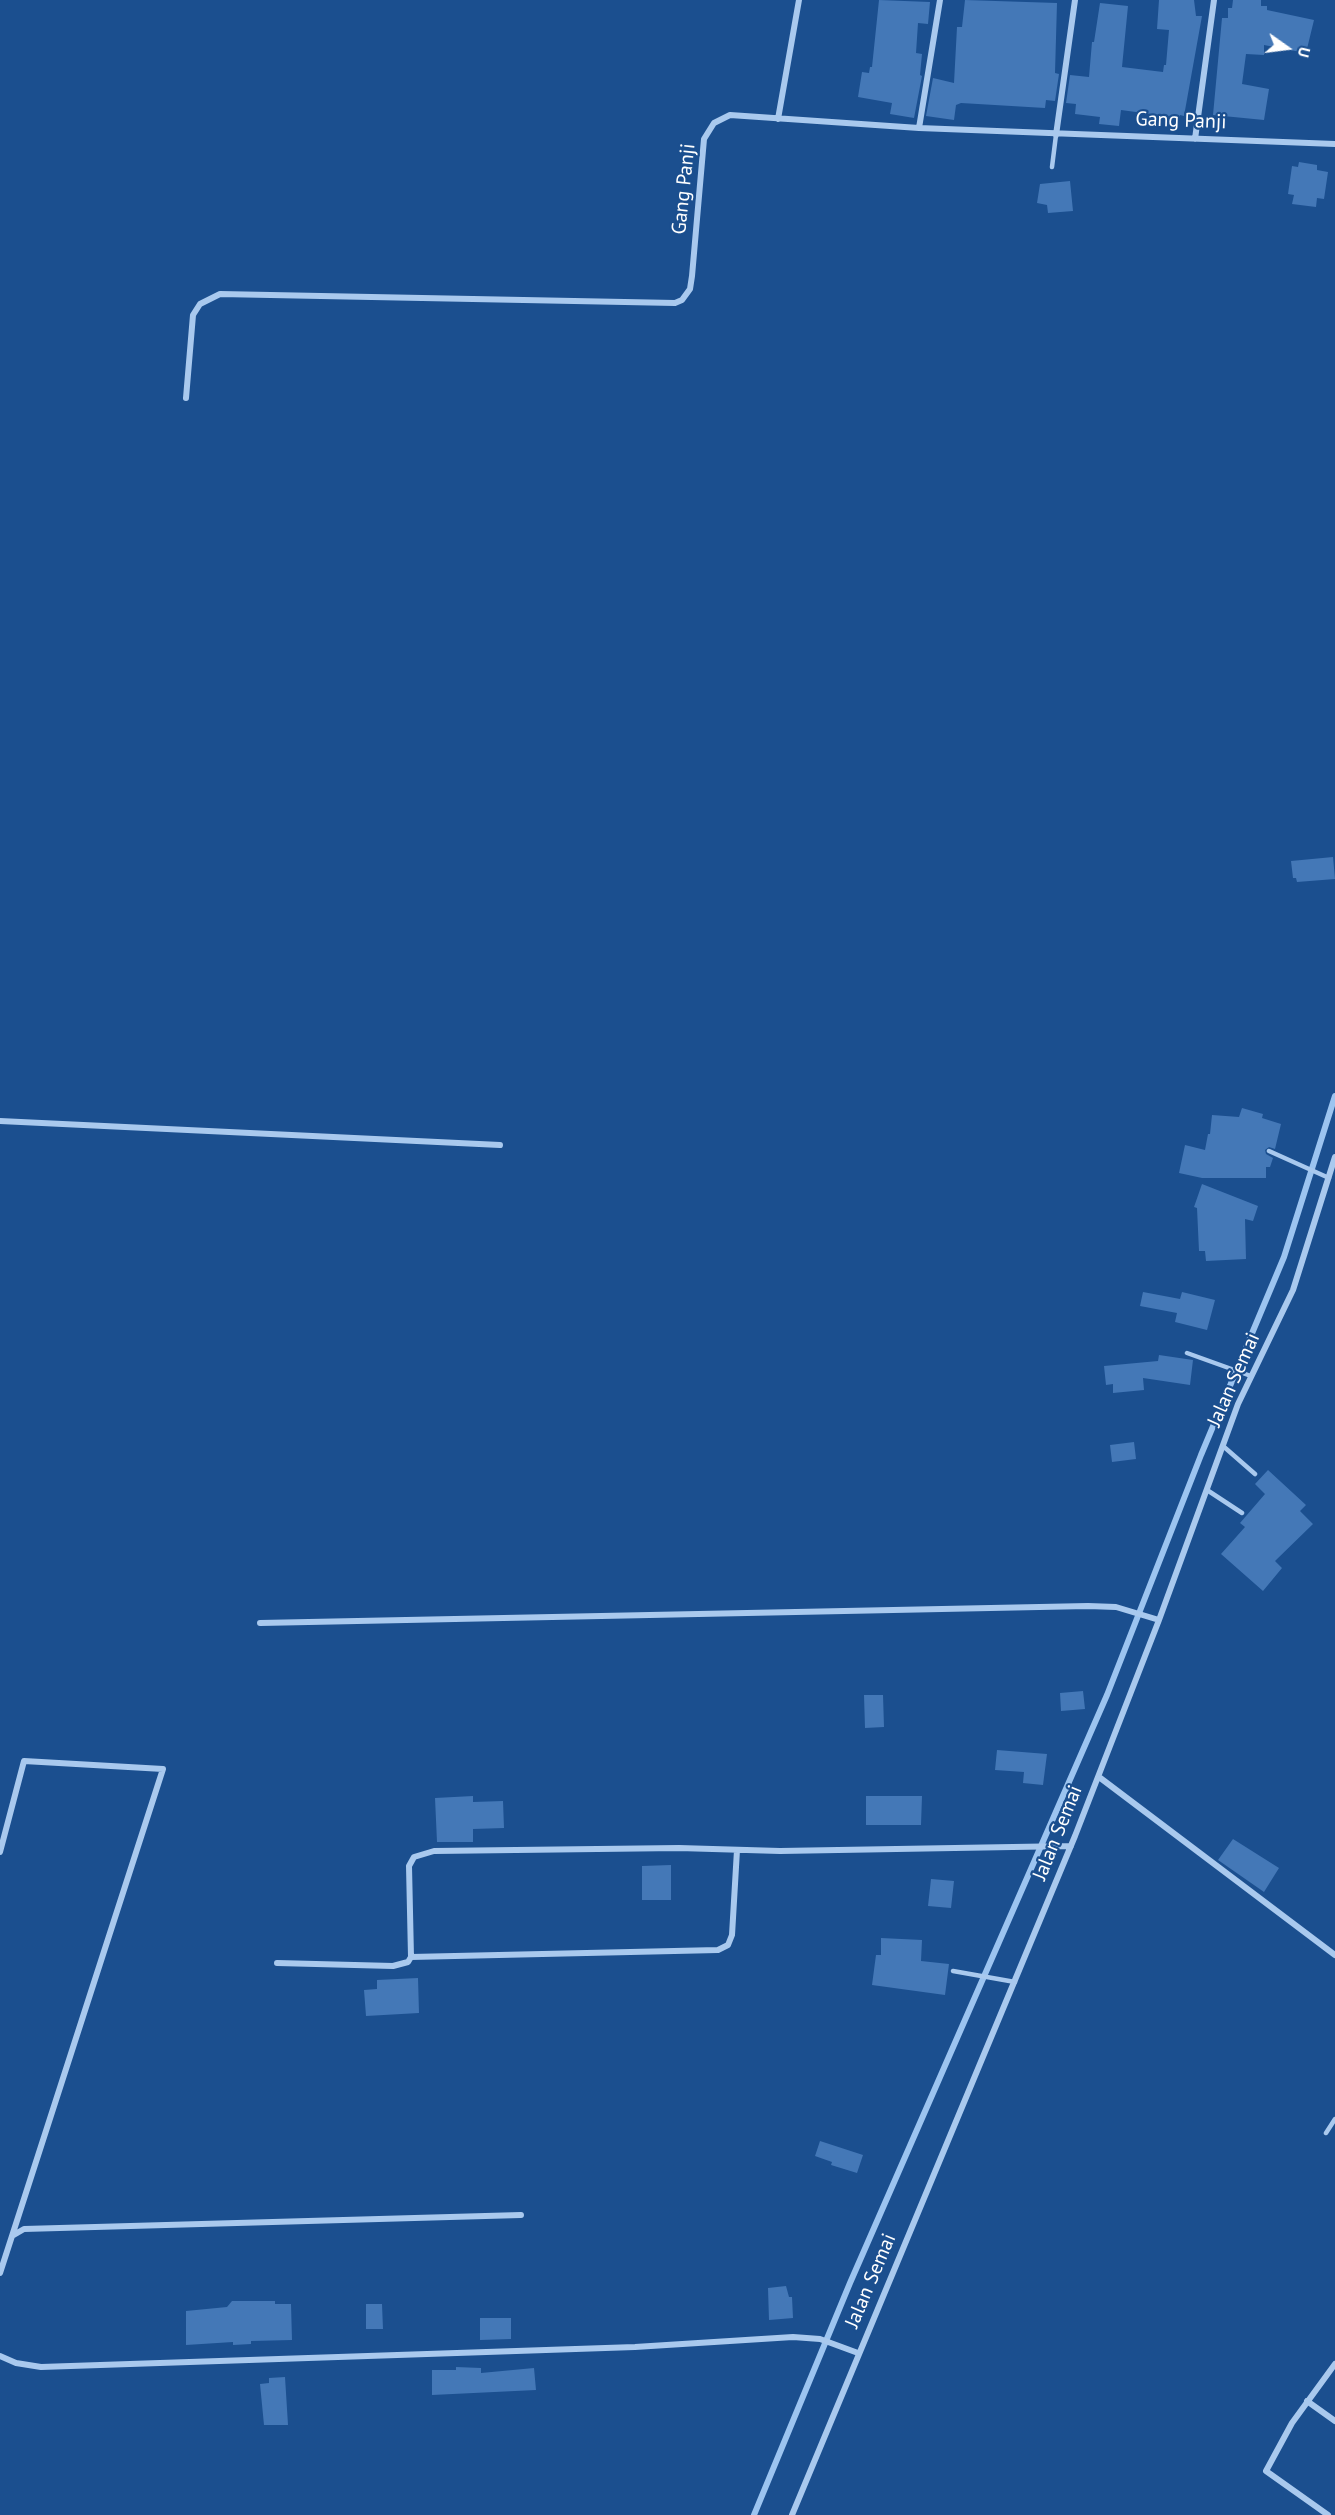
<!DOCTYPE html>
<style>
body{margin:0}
#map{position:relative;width:1335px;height:2515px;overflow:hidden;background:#1b4f8f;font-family:"PT Sans",sans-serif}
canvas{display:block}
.north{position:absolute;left:1257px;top:18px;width:60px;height:60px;-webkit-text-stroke:4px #1b4f8f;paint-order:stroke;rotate:104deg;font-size:16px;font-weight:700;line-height:24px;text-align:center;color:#fff}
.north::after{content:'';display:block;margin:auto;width:21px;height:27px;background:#fff;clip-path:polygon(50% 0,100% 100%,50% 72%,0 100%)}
</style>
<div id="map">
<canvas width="1335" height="2515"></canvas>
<div class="north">U</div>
</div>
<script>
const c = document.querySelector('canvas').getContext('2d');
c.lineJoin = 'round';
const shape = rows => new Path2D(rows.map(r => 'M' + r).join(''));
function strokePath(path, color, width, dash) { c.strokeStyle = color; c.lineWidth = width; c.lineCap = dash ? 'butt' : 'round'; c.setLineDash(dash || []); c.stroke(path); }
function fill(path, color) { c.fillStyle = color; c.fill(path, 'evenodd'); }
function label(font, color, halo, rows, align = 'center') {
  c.font = font + ' "PT Sans",sans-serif'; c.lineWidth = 4.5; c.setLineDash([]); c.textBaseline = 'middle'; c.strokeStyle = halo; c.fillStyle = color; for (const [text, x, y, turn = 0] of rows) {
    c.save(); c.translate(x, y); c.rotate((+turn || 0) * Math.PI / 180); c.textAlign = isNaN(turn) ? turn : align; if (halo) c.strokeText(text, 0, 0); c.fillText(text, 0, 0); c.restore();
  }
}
const stream = shape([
 [754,2515,850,2283,1107,1695,1201,1455,1284,1257,1335,1096]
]);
const building = shape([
 [879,0,930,2,928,24,918,23,916,53,922,54,920,75,922,76,914,118,890,114,892,103,858,97,862,72,869,73,870,67,872,67],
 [965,0,1057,3,1055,73,1059,74,1055,101,1046,100,1045,108,961,103,956,105,954,120,926,116,933,78,954,83,957,27,962,27],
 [1159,0,1194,0,1196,16,1202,16,1184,116,1180,115,1180,118,1121,110,1119,126,1099,124,1100,117,1075,114,1076,104,1066,103,1070,75,1089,77,1092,42,1094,42,1100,3,1128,6,1122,67,1163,72,1164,65,1166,65,1169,30,1157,29],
 [1233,0,1261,0,1261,6,1267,6,1267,10,1314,20,1306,53,1264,45,1264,55,1246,54,1242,84,1269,89,1264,120,1213,115,1222,18,1228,18,1228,8,1232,8],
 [1299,162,1317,165,1317,170,1328,172,1324,199,1317,198,1316,207,1292,204,1294,195,1288,194,1292,166,1298,167],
 [1070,181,1073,211,1048,213,1047,205,1037,203,1040,184],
 [1333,857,1335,879,1297,882,1296,878,1293,878,1291,861],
 [1242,1108,1263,1114,1262,1118,1281,1124,1275,1149,1269,1147,1265,1150,1266,1154,1273,1158,1270,1167,1266,1167,1266,1178,1202,1178,1179,1173,1185,1145,1205,1150,1208,1134,1210,1134,1212,1115,1239,1117],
 [1202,1184,1258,1206,1253,1221,1245,1219,1246,1259,1206,1261,1205,1251,1199,1251,1197,1208,1194,1207],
 [1143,1292,1180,1299,1182,1292,1215,1300,1207,1330,1175,1322,1177,1313,1140,1306],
 [1159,1355,1193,1360,1190,1385,1143,1378,1144,1390,1113,1393,1113,1384,1106,1385,1104,1366,1158,1361],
 [1134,1442,1136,1459,1112,1462,1110,1445],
 [1268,1470,1306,1505,1300,1511,1313,1524,1275,1561,1282,1568,1263,1591,1221,1554,1245,1527,1240,1523,1265,1494,1255,1484],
 [1083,1691,1085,1709,1061,1711,1060,1693],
 [864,1695,883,1695,884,1727,865,1728],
 [997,1750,1047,1754,1043,1785,1023,1783,1024,1772,995,1770],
 [473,1796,473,1802,503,1801,504,1828,473,1829,473,1842,437,1842,435,1798],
 [866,1796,922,1796,921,1825,866,1825],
 [1233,1839,1279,1868,1264,1892,1218,1860],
 [671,1865,671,1900,642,1900,642,1866],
 [931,1879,954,1881,951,1908,928,1906],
 [881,1938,922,1940,921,1961,949,1964,945,1995,872,1985,876,1955,881,1955],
 [418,1978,419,2013,366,2016,364,1990,377,1989,377,1980],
 [820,2141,863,2155,857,2173,831,2165,832,2162,815,2156],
 [786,2286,789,2297,792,2297,793,2318,769,2320,768,2288],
 [232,2301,275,2301,275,2304,291,2304,292,2340,251,2341,251,2344,233,2345,233,2342,186,2345,186,2311,227,2307],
 [366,2304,382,2304,383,2329,366,2329],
 [480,2318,511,2318,511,2339,480,2340],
 [456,2367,481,2368,481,2373,534,2368,536,2390,432,2395,432,2370,456,2370],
 [285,2377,288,2425,264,2425,260,2384,269,2383,269,2378]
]);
const lane = shape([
 [1052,167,1056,135],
 [1269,1151,1329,1178],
 [1187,1353,1251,1376],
 [1223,1446,1255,1474],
 [1207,1490,1242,1513],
 [953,1971,1015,1982],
 [1326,2133,1335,2119]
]);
const street = shape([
 [778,119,799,0],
 [919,128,940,0],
 [1056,135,1075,0],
 [1195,139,1214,0],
 [186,398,193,315,200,304,220,294,675,303,682,300,690,289,692,276,704,139,714,123,730,115,919,128,1335,144],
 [0,1121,500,1145],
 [260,1623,1088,1606,1116,1607,1159,1620],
 [1099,1777,1335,1955],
 [0,1852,24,1761,163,1769,12,2236],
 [411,1957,718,1950,728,1945,732,1935,737,1850],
 [277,1963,393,1966,408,1962,411,1957,409,1866,414,1857,434,1851,679,1848,780,1851,1071,1846],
 [0,2273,12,2236,24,2229,521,2215],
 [0,2356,16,2363,41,2367,635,2347,793,2337,820,2339,858,2353],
 [1307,2401,1335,2421],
 [792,2515,1075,1836,1159,1620,1238,1404,1293,1290,1335,1157],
 [1328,2515,1266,2471,1292,2423,1335,2364]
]);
const streetNames = [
 ["Gang Panji",1181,121,2],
 ["Gang Panji",684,189,-84],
 ["Jalan Semai",1234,1380,-66],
 ["Jalan Semai",1058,1833,-68],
 ["Jalan Semai",871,2281,-67]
];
strokePath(stream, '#9cc4f0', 6);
fill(building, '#4478b7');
strokePath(lane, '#a9c9ee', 4.5);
strokePath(street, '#a9c9ee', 6);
label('20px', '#fff', '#1b4f8f', streetNames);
</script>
